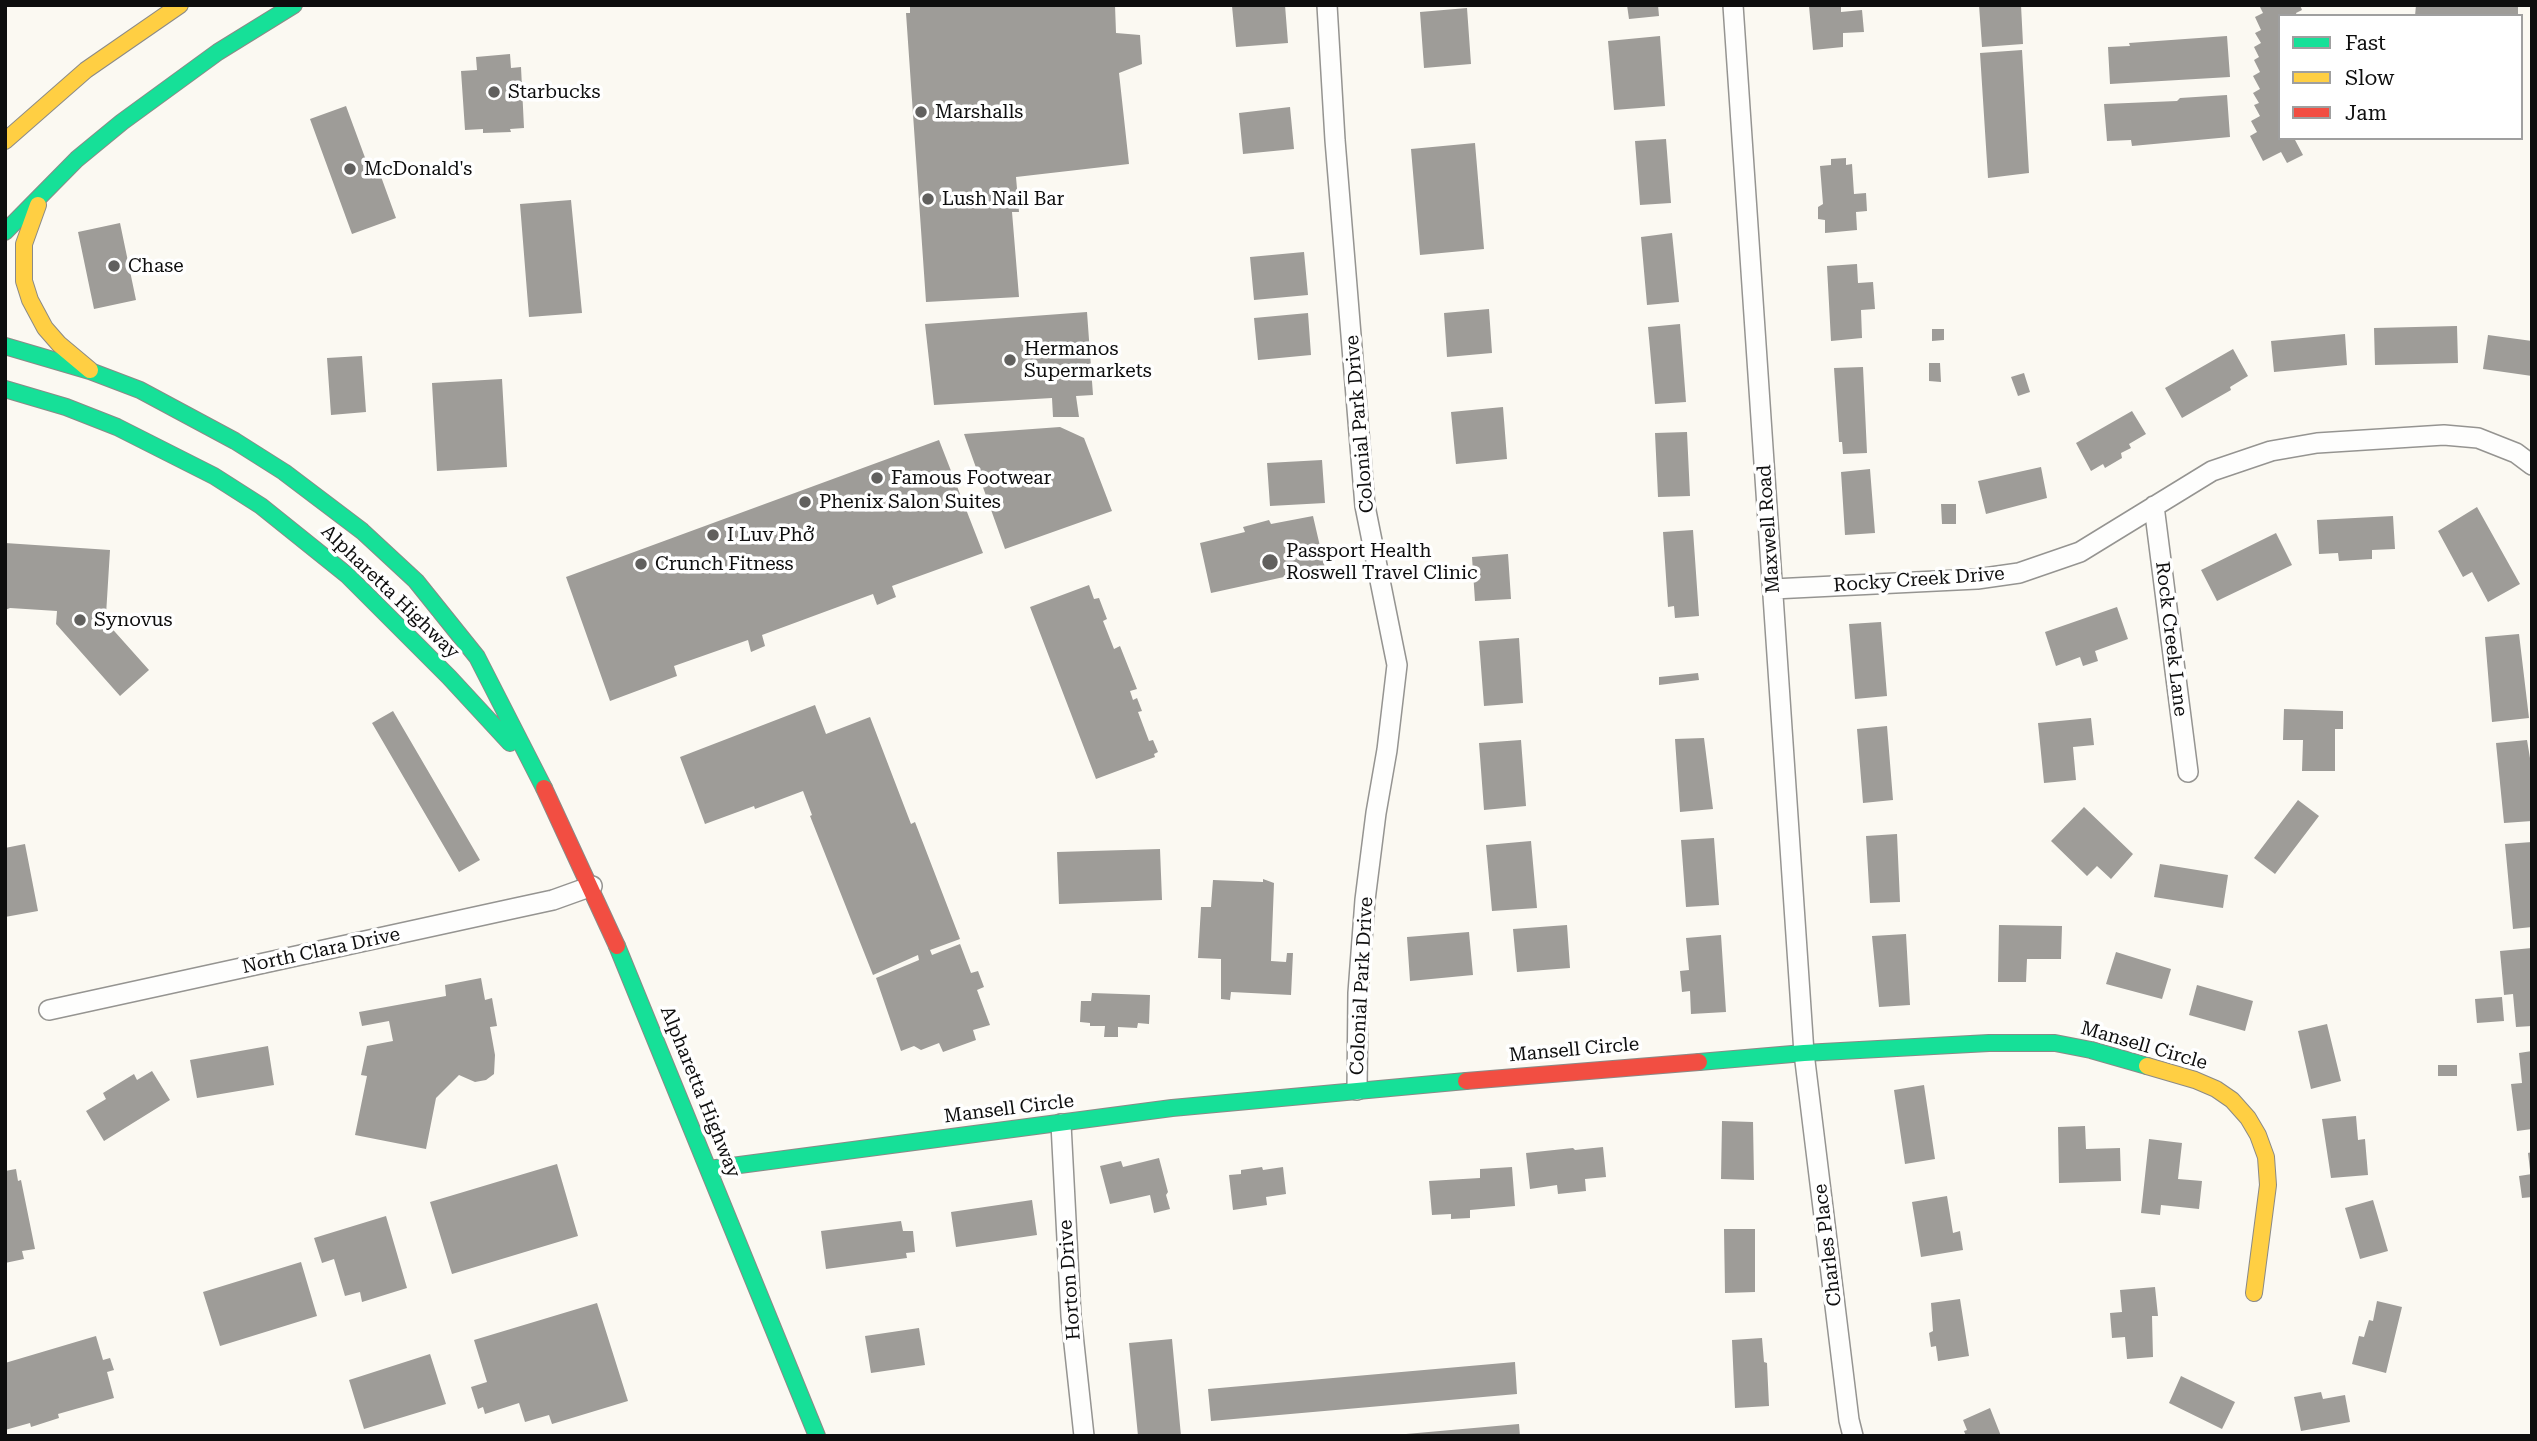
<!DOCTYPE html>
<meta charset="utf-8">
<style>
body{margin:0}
#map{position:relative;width:2537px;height:1441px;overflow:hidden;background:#fbf9f2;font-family:"Roboto Serif",serif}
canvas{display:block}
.frame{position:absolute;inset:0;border:7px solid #0e0e0e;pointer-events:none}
.legend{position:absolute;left:2278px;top:14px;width:245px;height:126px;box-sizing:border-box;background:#fff;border:2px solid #9f9f9f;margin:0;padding:9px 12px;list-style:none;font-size:21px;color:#0e0e0e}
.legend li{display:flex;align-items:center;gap:14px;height:35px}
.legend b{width:35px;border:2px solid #9f9f9f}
</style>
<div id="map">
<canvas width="2537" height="1441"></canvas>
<div class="frame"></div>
<ul class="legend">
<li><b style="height:9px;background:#16e098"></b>Fast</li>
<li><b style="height:9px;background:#ffcf43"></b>Slow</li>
<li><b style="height:9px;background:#f24e42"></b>Jam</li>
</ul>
</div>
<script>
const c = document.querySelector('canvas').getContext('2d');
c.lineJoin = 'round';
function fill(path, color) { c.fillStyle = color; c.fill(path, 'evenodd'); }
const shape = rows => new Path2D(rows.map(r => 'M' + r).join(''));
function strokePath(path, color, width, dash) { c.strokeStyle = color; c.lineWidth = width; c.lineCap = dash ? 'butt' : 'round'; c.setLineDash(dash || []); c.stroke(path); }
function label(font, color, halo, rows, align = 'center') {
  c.font = font + ' "Roboto Serif",serif'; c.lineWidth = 7; c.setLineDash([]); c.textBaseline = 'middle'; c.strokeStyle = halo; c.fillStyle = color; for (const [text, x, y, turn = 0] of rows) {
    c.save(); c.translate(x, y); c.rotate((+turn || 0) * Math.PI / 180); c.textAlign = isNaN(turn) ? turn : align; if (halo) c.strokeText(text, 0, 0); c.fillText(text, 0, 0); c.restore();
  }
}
const building = shape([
 [910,5,1115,5,1116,33,1140,35,1142,64,1119,73,1129,164,1016,177,1019,212,1012,212,1019,297,926,302,906,13,910,13],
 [1285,5,1288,43,1236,47,1232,6],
 [1627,5,1658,5,1659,16,1629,19],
 [1841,5,1841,12,1862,10,1864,32,1843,33,1843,47,1813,50,1809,6],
 [1979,5,2021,5,2023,44,1982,47],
 [2259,5,2300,5,2302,10,2296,13,2297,16,2280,16,2280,138,2294,138,2303,155,2287,163,2281,152,2263,161,2250,136,2257,132,2251,121,2260,116,2254,105,2259,103,2253,93,2260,89,2253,76,2260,72,2254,60,2259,57,2254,47,2261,43,2255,33,2261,30,2255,17,2263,13],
 [2416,5,2518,5,2518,16,2415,16],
 [1467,8,1471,64,1424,68,1420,12],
 [1660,36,1665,106,1614,110,1608,41],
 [2227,36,2230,77,2110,84,2108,47,2130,46,2129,43],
 [2022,50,2029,173,1988,178,1980,53],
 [510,54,511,68,521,67,524,128,510,129,511,132,483,133,483,129,465,130,461,71,477,70,476,57],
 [2227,95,2230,137,2132,146,2131,140,2107,141,2104,104,2177,101,2180,98],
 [346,106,367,163,375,160,396,218,352,234,310,119],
 [1290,107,1294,149,1243,154,1239,113],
 [1666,139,1671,203,1640,205,1635,141],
 [1475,143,1484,249,1420,255,1411,149],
 [1846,158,1846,165,1852,164,1854,194,1866,193,1867,211,1856,212,1857,230,1825,233,1825,220,1818,219,1818,207,1823,204,1820,166,1831,165,1831,159],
 [571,200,582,313,529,317,520,204],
 [120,223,136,300,94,309,78,232],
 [1672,233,1679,302,1647,305,1641,237],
 [1304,252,1308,295,1254,300,1250,257],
 [1857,264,1858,283,1873,282,1875,309,1861,310,1862,338,1831,341,1827,266],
 [1489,309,1492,353,1447,357,1444,313],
 [1087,312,1093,395,1076,396,1079,417,1053,417,1052,398,934,405,925,324],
 [1308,313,1311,355,1258,360,1254,318],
 [1680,324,1686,402,1655,404,1648,327],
 [2457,326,2458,363,2375,365,2374,328],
 [1932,329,1944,329,1944,340,1932,341],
 [2345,334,2347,365,2274,372,2271,341],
 [2488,335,2532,341,2532,376,2483,369],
 [2233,349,2248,376,2230,387,2231,390,2182,418,2165,388],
 [362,356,366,412,331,415,327,358],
 [1929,363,1940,363,1941,382,1929,381],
 [1863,367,1867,453,1843,454,1842,442,1839,442,1834,368],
 [2024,373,2030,392,2018,396,2011,377],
 [502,379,507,467,437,471,432,383],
 [1503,407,1507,459,1456,464,1451,412],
 [2132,411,2146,434,2129,444,2131,448,2121,453,2122,458,2105,468,2103,464,2091,471,2076,443],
 [1060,427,1084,438,1112,511,1005,549,964,434],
 [1687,432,1690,496,1658,497,1655,433],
 [939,440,983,553,892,586,896,597,877,605,873,594,762,635,765,646,751,652,748,640,674,666,677,676,610,701,566,577],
 [1322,460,1325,503,1270,506,1267,463],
 [2041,467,2047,498,1986,514,1978,481],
 [1870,469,1875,533,1845,535,1841,472],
 [1941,504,1956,504,1956,524,1942,524],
 [2477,507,2520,584,2488,602,2472,572,2463,577,2438,531],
 [1313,516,1325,568,1211,593,1200,543,1245,532,1243,527,1269,520,1271,524],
 [2393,516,2395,549,2372,550,2372,559,2339,561,2338,553,2319,554,2317,520],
 [1693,530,1699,616,1675,618,1674,606,1668,607,1663,532],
 [2276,533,2292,565,2217,601,2201,570],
 [5,543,110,550,106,615,99,614,149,670,120,696,56,624,57,611,10,608,5,610],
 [1508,554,1511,599,1475,601,1472,557],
 [1089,585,1094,599,1099,598,1107,619,1103,621,1114,649,1120,646,1137,689,1130,691,1133,700,1137,698,1142,711,1138,712,1149,741,1153,740,1158,752,1154,754,1155,757,1096,779,1030,607],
 [2117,607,2128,639,2095,651,2098,661,2083,666,2080,657,2056,666,2045,632],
 [1881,622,1887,696,1855,699,1849,624],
 [2519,634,2529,718,2492,722,2485,637],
 [1519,638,1523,703,1484,706,1479,641],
 [1698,673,1699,680,1659,685,1659,677],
 [815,705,826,734,870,717,911,824,915,822,960,939,930,950,932,955,960,944,971,973,978,971,984,987,977,990,990,1025,973,1030,976,1040,943,1052,939,1043,921,1050,914,1046,901,1051,876,978,919,960,918,955,873,975,810,816,812,815,803,791,755,809,754,806,705,824,680,757],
 [2284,709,2343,711,2343,729,2335,729,2335,771,2302,771,2303,740,2283,740],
 [393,711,480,860,459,872,372,723],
 [2091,718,2094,745,2073,747,2076,780,2044,783,2038,723],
 [1887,726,1893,800,1863,803,1857,729],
 [1704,738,1713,809,1680,812,1675,739],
 [1521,740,1526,806,1484,810,1479,743],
 [2527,740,2532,770,2532,821,2504,823,2496,743],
 [2298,800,2319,816,2275,874,2254,858],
 [2084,807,2133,854,2111,879,2097,866,2087,876,2051,841],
 [1897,834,1900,902,1870,903,1866,836],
 [1714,838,1719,905,1686,907,1681,840],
 [1531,841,1537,908,1492,911,1486,845],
 [2532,842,2532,927,2513,929,2505,844],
 [25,844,38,911,5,917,5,848],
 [1160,849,1162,900,1059,904,1057,852],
 [2160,864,2228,875,2223,908,2154,897],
 [1263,879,1274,883,1271,961,1286,962,1287,953,1293,953,1291,995,1231,992,1230,1000,1221,999,1221,959,1198,958,1201,907,1211,907,1213,880,1263,882],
 [1567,925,1570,968,1517,972,1513,929],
 [1999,925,2062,926,2061,959,2027,959,2026,982,1998,982],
 [1469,932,1473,975,1410,981,1407,937],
 [1906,934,1910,1005,1879,1007,1872,936],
 [1721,935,1726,1012,1691,1014,1690,991,1682,992,1680,971,1689,970,1686,938],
 [2532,948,2532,1026,2516,1027,2513,994,2504,995,2500,951],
 [2116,952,2171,969,2162,999,2106,984],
 [481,978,485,1000,492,998,497,1026,490,1027,495,1055,494,1074,486,1080,475,1082,459,1075,436,1098,426,1149,355,1135,367,1076,361,1075,367,1046,393,1041,389,1021,362,1026,359,1012,446,996,445,985],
 [2197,985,2253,1001,2245,1031,2189,1015],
 [1092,993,1150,995,1149,1024,1138,1023,1137,1028,1118,1027,1118,1037,1104,1037,1105,1026,1090,1026,1090,1023,1080,1022,1081,1001,1091,1001],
 [2502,997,2504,1021,2477,1023,2475,999],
 [2327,1024,2341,1081,2311,1089,2298,1031],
 [268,1046,274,1085,197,1098,190,1060],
 [2532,1051,2532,1129,2517,1131,2511,1084,2522,1083,2519,1053],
 [2438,1065,2457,1065,2457,1076,2438,1076],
 [152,1071,170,1100,104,1141,86,1111,106,1099,103,1093,134,1074,137,1080],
 [1924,1085,1935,1159,1905,1164,1894,1090],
 [2356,1116,2358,1140,2365,1139,2368,1175,2331,1178,2322,1119],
 [1722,1121,1753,1122,1754,1180,1721,1179],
 [2085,1126,2086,1149,2120,1148,2121,1181,2059,1183,2058,1127],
 [2149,1139,2182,1143,2178,1179,2202,1181,2199,1209,2161,1205,2160,1215,2141,1213],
 [1603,1147,1606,1177,1585,1179,1586,1191,1558,1194,1557,1185,1530,1189,1526,1153,1573,1148,1575,1150],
 [2532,1152,2532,1170,2530,1170,2528,1153],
 [1159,1158,1168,1192,1166,1195,1170,1209,1154,1213,1150,1195,1110,1204,1100,1166,1121,1161,1123,1167],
 [557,1164,578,1236,452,1274,430,1202],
 [1262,1167,1263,1170,1283,1167,1286,1194,1266,1197,1267,1205,1233,1210,1229,1175,1241,1174,1241,1170],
 [1512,1167,1515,1206,1470,1210,1470,1218,1451,1219,1451,1214,1432,1215,1429,1181,1480,1178,1480,1169],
 [16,1169,18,1181,21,1180,35,1249,22,1251,24,1259,5,1263,5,1171],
 [2532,1174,2532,1197,2522,1198,2519,1176],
 [1947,1196,1953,1233,1960,1231,1963,1250,1921,1257,1912,1202],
 [1032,1200,1037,1235,956,1247,951,1212],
 [2373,1200,2388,1251,2360,1259,2345,1208],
 [386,1216,407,1288,362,1302,360,1292,345,1296,334,1259,322,1263,314,1238],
 [901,1221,903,1231,913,1231,915,1252,906,1253,907,1258,826,1269,821,1231],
 [1724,1229,1755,1229,1755,1292,1725,1293],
 [301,1262,317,1316,220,1346,203,1292],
 [2155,1287,2158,1316,2152,1316,2153,1357,2127,1359,2125,1337,2112,1338,2110,1313,2122,1312,2120,1290],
 [1960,1299,1969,1356,1938,1361,1936,1346,1931,1347,1929,1333,1933,1331,1931,1303],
 [2377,1301,2402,1307,2386,1373,2352,1364,2359,1336,2364,1337,2369,1320,2373,1321],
 [597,1303,628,1401,552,1424,549,1415,525,1422,519,1403,485,1414,483,1407,478,1409,471,1387,487,1382,474,1340],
 [919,1328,925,1365,871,1373,865,1336],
 [96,1336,103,1360,110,1358,114,1370,107,1372,114,1398,58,1414,59,1418,31,1427,30,1423,5,1430,5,1363],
 [1762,1338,1764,1362,1767,1363,1769,1406,1735,1408,1732,1340],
 [1172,1339,1181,1436,1138,1436,1129,1343],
 [430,1354,446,1404,364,1429,349,1380],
 [1515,1362,1517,1394,1211,1421,1208,1389],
 [2181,1376,2235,1402,2222,1429,2169,1403],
 [2321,1392,2323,1399,2345,1395,2350,1422,2301,1431,2294,1397],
 [1990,1408,2001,1436,1966,1436,1964,1431,1967,1430,1963,1420],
 [1519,1424,1520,1436,1406,1436,1406,1434]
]);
const street = shape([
 [1327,5,1335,140,1365,506,1397,665,1387,750,1376,813,1365,900,1358,993,1357,1090],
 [1733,5,1804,1053,1849,1420,1853,1436],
 [2154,506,2188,772],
 [1773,589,1977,579,2019,573,2080,552,2212,471,2271,451,2317,443,2444,435,2478,438,2516,453,2532,465],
 [49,1010,516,908,553,900,592,886],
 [1061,1124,1071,1316,1084,1436]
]);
const fast = shape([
 [5,232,77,159,122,122,218,52,294,5],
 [5,346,90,371,140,390,235,441,284,472,362,531,416,581,477,657,544,788],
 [5,389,66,407,117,427,214,476,261,506,347,575,449,677,510,743],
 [617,946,817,1436],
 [1699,1062,1804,1053,1989,1043,2055,1043,2091,1050,2147,1066],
 [709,1169,1172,1108,1466,1081]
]);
const slow = shape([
 [5,141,86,70,180,5],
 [38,205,24,244,24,281,30,300,45,328,59,344,90,370],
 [2147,1066,2195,1080,2216,1089,2232,1100,2248,1118,2258,1135,2266,1157,2268,1185,2254,1293]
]);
const jam = shape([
 [544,788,617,946],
 [1466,1081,1699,1062]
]);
const markers = [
 [494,92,7,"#61605e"],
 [921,112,7,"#61605e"],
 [350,169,7,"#61605e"],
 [928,199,7,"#61605e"],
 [114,266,7,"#61605e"],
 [1010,360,7,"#61605e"],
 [877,478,7,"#61605e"],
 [805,502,7,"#61605e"],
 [713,535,7,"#61605e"],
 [1270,562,9,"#61605e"],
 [641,564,7,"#61605e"],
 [80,620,7,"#61605e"]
];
const poiNames = [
 ["Starbucks",508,92],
 ["Marshalls",935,112],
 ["McDonald's",364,169],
 ["Lush Nail Bar",942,199],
 ["Chase",128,266],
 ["Hermanos",1024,349],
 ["Supermarkets",1024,371],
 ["Famous Footwear",891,478],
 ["Phenix Salon Suites",819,502],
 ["I Luv Phở",727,535],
 ["Passport Health",1286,551],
 ["Roswell Travel Clinic",1286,573],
 ["Crunch Fitness",655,564],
 ["Synovus",94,620]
];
const streetNames = [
 ["Colonial Park Drive",1360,424,-95],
 ["Maxwell Road",1769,529,-94],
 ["Rocky Creek Drive",1919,580,-4],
 ["Alpharetta Highway",390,592,44],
 ["Rock Creek Lane",2171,639,83],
 ["North Clara Drive",321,951,-12],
 ["Colonial Park Drive",1362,986,-87],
 ["Mansell Circle",2144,1046,16],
 ["Mansell Circle",1574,1050,-5],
 ["Alpharetta Highway",700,1092,68],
 ["Mansell Circle",1009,1109,-7],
 ["Charles Place",1828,1245,-97],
 ["Horton Drive",1070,1280,-94]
];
fill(building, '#9e9c98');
strokePath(street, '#959491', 22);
strokePath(fast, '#8b8a87', 18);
strokePath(slow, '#8b8a87', 18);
strokePath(jam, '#8b8a87', 18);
strokePath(street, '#fefefd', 19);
strokePath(fast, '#16e098', 16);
strokePath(slow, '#ffcf43', 16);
strokePath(jam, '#f24e42', 16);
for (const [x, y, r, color] of markers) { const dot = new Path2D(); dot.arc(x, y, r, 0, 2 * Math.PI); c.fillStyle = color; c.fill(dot); strokePath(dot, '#fff', 2.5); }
label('19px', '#0e0e0e', '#fff', poiNames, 'left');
label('19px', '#0e0e0e', '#fff', streetNames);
</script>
